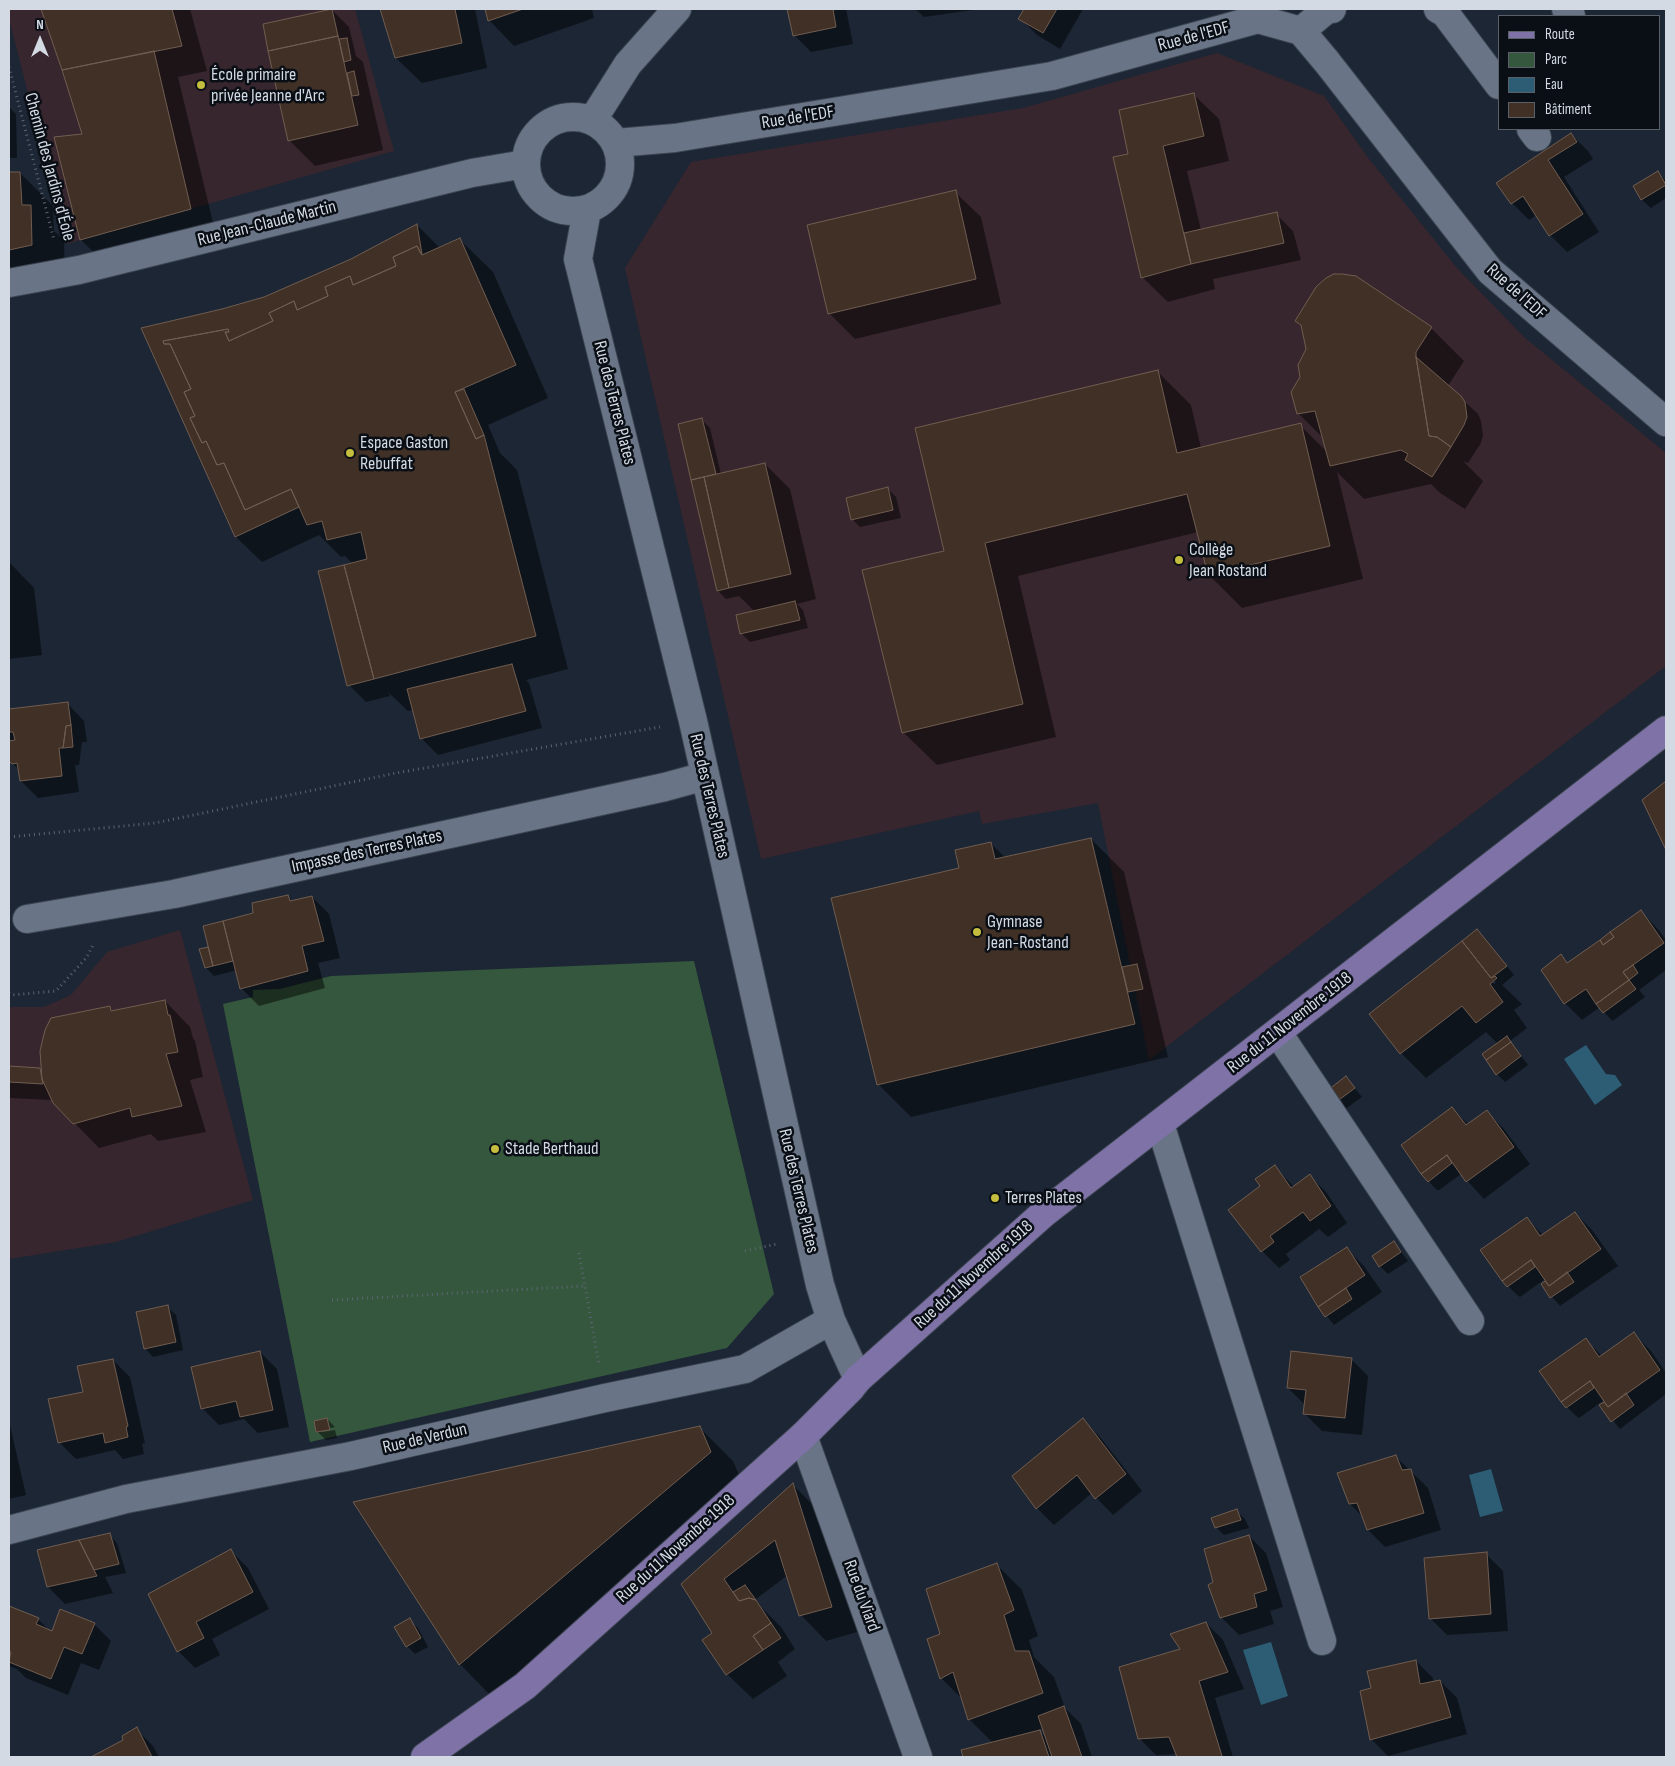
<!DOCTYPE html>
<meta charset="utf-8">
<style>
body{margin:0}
#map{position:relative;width:1675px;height:1766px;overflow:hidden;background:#1c2634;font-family:"Sofia Sans Condensed",sans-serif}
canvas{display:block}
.frame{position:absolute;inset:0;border:10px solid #d3dae4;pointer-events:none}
.legend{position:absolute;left:1498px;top:15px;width:162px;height:115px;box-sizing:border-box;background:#0a0e15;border:1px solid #5a6068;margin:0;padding:6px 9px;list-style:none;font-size:15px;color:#d3dae4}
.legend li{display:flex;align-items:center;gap:10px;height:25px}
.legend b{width:25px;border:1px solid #5a6068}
.north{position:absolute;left:15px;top:15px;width:50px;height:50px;-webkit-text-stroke:4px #0a0e15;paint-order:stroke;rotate:0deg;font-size:14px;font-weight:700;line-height:20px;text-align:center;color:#d3dae4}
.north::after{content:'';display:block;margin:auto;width:18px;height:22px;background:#d3dae4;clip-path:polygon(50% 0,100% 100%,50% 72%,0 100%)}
</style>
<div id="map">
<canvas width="1675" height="1766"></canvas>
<div class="frame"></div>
<ul class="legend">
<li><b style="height:6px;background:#7e72a6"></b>Route</li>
<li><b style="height:14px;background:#35573d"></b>Parc</li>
<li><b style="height:14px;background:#2d5d74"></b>Eau</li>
<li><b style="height:14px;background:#413025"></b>Bâtiment</li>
</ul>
<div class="north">N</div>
</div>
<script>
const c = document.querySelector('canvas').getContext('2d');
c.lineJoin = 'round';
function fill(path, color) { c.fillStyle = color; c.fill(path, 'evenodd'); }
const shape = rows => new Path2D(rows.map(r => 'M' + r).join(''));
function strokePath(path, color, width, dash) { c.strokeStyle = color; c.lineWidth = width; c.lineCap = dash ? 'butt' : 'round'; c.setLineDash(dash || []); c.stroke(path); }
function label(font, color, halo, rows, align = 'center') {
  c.font = font + ' "Sofia Sans Condensed",sans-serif'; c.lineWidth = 5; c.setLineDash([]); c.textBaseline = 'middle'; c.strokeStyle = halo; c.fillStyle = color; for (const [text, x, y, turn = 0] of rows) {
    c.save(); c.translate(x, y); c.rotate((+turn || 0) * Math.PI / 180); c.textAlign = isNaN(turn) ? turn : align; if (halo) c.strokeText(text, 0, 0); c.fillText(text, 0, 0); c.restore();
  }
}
const education = shape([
 [9,9,355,9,394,151,67,244,9,19],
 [1217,53,1324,96,1369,159,1457,268,1524,337,1666,453,1666,666,1149,1060,1098,803,982,824,979,811,761,859,625,268,691,162,1023,108],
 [180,930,253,1200,116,1242,9,1259,9,1007,44,1007,71,995,107,952]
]);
const green = shape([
 [694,961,774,1294,727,1348,310,1442,223,1004,253,997,253,990,280,989,331,976]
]);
const water = shape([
 [1586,1045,1606,1074,1615,1075,1622,1085,1595,1105,1564,1059],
 [1491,1469,1503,1511,1480,1517,1469,1475],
 [1271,1642,1288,1696,1261,1705,1243,1650]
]);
const shadow = shape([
 [42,9,190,9,207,71,178,77,216,235,107,265,81,240,56,138,83,135],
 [382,9,475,9,487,68,422,83,396,58],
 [487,9,592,9,594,18,514,46,489,20],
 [789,9,846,9,853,44,811,52,794,35],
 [915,9,980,9,924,17],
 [1025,9,1083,9,1060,49,1037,35,1020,18],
 [332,10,349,27,356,56,363,62,383,150,315,166,290,141,270,51],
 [1193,94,1219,119,1229,161,1187,171,1201,230,1276,214,1293,231,1301,260,1213,279,1215,289,1168,302,1142,277,1129,155],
 [9,107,16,114,17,158,9,158],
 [1571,134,1588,151,1593,159,1564,177,1599,232,1567,252,1550,235,1537,215,1529,220,1512,203,1498,183],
 [1658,172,1666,181,1666,198,1651,208,1642,200,1634,187],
 [9,173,20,173,53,206,54,231,64,240,65,278,9,290],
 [955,192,981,217,1001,304,855,339,829,313],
 [417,225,440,248,459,239,493,272,548,398,488,425,500,453,517,470,568,669,526,680,529,683,542,728,438,755,421,738,414,710,408,711,388,692,390,696,366,702,349,685,353,564,345,556,341,557,319,535,262,562,236,537,142,329,222,311,264,298,352,260],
 [1297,321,1431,328,1464,361,1448,386,1478,414,1481,421,1483,435,1481,443,1468,463,1463,461,1483,481,1465,509,1440,493,1431,484,1364,499,1337,472,1363,579,1242,608,1209,575,1198,532,1018,576,1056,737,937,765,903,732,946,552,1158,372,1191,405,1201,448,1300,425,1327,452,1324,439,1298,413,1301,377,1307,349,1303,327],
 [702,420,710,428,721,474,765,464,790,489,816,599,797,604,803,610,808,628,750,642,742,634,737,616,755,612,739,596,726,599,718,591,679,425],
 [888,489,896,497,901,518,860,527,852,519],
 [9,562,34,588,42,655,9,659],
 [67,703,84,721,87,742,82,742,79,765,75,765,79,792,38,798,21,781,20,771,9,760,9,743,12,742,9,738,9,711],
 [1666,783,1666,847,1644,800],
 [1091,839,1124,872,1168,1057,911,1117,878,1084,960,869,990,843,1006,858],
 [288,896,293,902,312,897,329,914,340,958,318,963,325,988,259,1006,242,989,237,970,214,976,206,968,201,950,210,948,255,914],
 [1641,912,1658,929,1666,940,1666,970,1639,990,1645,997,1614,1020,1612,1021,1600,1007,1582,1020,1565,1003,1561,956,1568,963],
 [1485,939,1514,975,1502,985,1522,1004,1514,1010,1527,1028,1510,1041,1528,1065,1505,1082,1497,1074,1498,1044,1486,1032,1426,1078,1401,1053],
 [1482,969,1485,969,1496,983,1494,984],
 [165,1001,190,1027,193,1038,195,1041,203,1077,190,1080,206,1132,158,1141,151,1134,99,1148,52,1100,9,1098,9,1067,41,1069,43,1041,109,1007,114,1012],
 [1346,1078,1362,1097,1341,1112,1333,1104],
 [1452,1109,1469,1125,1487,1112,1504,1129,1530,1164,1484,1199,1461,1174,1439,1190,1437,1190,1429,1182,1402,1145],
 [1275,1167,1294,1187,1309,1175,1326,1192,1347,1223,1328,1237,1319,1229,1286,1254,1290,1260,1279,1268,1262,1251,1262,1187],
 [1575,1213,1592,1230,1618,1266,1560,1306,1542,1285,1550,1288,1545,1279,1520,1297,1516,1294,1508,1286,1527,1219,1543,1235],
 [1394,1243,1408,1261,1388,1274,1380,1266],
 [1347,1249,1364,1266,1382,1292,1334,1325,1319,1306],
 [167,1307,176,1315,183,1350,153,1357,145,1348],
 [1634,1334,1651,1351,1666,1373,1666,1394,1620,1429,1601,1406,1606,1402,1604,1400,1579,1418,1575,1415,1567,1407,1586,1340,1602,1356],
 [260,1352,277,1369,289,1427,258,1433,244,1419,219,1425,202,1408],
 [1351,1359,1368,1376,1362,1435,1322,1431,1305,1414,1306,1406,1288,1388],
 [113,1360,130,1377,145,1443,142,1444,144,1454,123,1459,115,1450,76,1459,59,1442],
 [327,1419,335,1427,322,1430,322,1432,335,1430,337,1438,326,1440,317,1431],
 [1083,1420,1100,1437,1142,1491,1113,1515,1092,1493,1054,1525,1037,1508],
 [9,1421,26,1495,9,1499],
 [700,1428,733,1461,744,1486,493,1698,460,1664,355,1503],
 [1395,1456,1428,1488,1441,1530,1385,1547,1368,1530,1363,1517,1350,1504],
 [793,1485,818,1510,857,1632,826,1641,801,1615,788,1575,756,1599,761,1606,760,1606,781,1627,795,1649,778,1662,787,1676,753,1699,727,1674,714,1633,682,1584],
 [1236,1511,1245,1519,1249,1528,1224,1535,1216,1527],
 [109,1535,117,1543,126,1573,105,1577,113,1593,65,1604,48,1587],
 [1249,1536,1266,1553,1283,1607,1270,1611,1274,1624,1239,1635,1222,1618,1210,1585,1214,1583],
 [231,1551,248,1568,269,1609,212,1639,220,1655,195,1668,178,1651],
 [1486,1554,1503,1571,1508,1631,1447,1635,1430,1618],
 [997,1565,1022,1590,1038,1636,1029,1640,1034,1657,1054,1677,1065,1708,1081,1724,1092,1757,964,1757,962,1751,993,1743,970,1720,964,1701,941,1678,942,1635],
 [1043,1728,1047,1738,1038,1730],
 [9,1607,38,1619,52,1633,94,1624,111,1641,99,1670,81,1663,68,1695,26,1678,17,1669,9,1666,9,1652,16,1655,17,1653,9,1650],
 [409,1620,418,1628,428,1647,415,1654,407,1646],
 [1206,1623,1223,1640,1244,1689,1215,1698,1233,1757,1179,1757,1177,1754,1156,1755,1139,1738,1182,1649],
 [1416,1661,1433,1678,1433,1683,1440,1681,1457,1698,1467,1734,1388,1756,1371,1739,1372,1689],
 [136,1729,153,1746,159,1757,93,1757,125,1741]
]);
const building = shape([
 [41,9,172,9,182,46,62,70,41,9],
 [332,9,338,36,268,51,263,24,332,9],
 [380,9,455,9,462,43,395,58,380,9],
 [485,9,523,9,488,21,485,9],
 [787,9,833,9,836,27,793,36,787,9],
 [1024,9,1057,9,1043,33,1018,19,1024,9],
 [338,36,358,125,288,141,268,51,338,36],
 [347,38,351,60,344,62,339,39,347,38],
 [154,51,191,209,80,240,54,137,82,134,62,70,154,51],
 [354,71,359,95,352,96,347,73,354,71],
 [1194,93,1204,136,1163,146,1191,264,1141,278,1113,157,1128,154,1119,110,1194,93],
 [1571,133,1577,142,1548,160,1583,214,1549,236,1523,196,1511,204,1496,183,1571,133],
 [1658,171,1666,185,1641,200,1633,186,1658,171],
 [9,172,20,172,22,205,31,205,32,245,9,250,9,172],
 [956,190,976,279,828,314,807,225,956,190],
 [1277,212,1284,243,1191,264,1184,233,1277,212],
 [417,224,422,254,421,254,417,246,393,257,396,266,353,285,350,276,325,287,328,296,297,310,294,301,269,313,273,321,229,341,225,332,229,332,228,329,163,341,164,344,170,344,191,389,184,392,195,416,190,418,202,443,206,441,217,465,224,463,245,510,291,489,299,507,235,537,141,328,222,309,264,297,351,259,417,224],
 [460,238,516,365,455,392,476,439,484,435,536,636,374,679,344,565,367,559,361,532,327,540,322,521,307,525,291,489,245,510,224,463,217,465,206,441,202,443,190,418,195,416,184,392,191,389,170,344,164,344,163,341,228,329,229,332,225,332,229,341,273,321,269,313,294,301,297,310,328,296,325,287,350,276,353,285,396,266,393,257,417,246,422,255,460,238],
 [1334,274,1342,274,1356,276,1432,327,1416,352,1416,357,1429,436,1437,437,1451,447,1432,477,1405,460,1408,454,1401,450,1330,466,1315,411,1297,414,1291,392,1300,377,1298,365,1306,349,1301,325,1295,321,1316,287,1326,278,1334,274],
 [1416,357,1461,396,1465,402,1467,417,1464,425,1451,447,1437,437,1429,436,1416,357],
 [1158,370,1177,453,1301,423,1330,546,1208,575,1187,494,985,543,1023,704,902,733,862,570,944,551,915,428,1158,370],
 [464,389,484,435,476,439,455,392,464,389],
 [702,418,716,474,691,480,678,424,702,418],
 [765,463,791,574,729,588,704,477,765,463],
 [704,477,729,588,717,591,691,480,704,477],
 [888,487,893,510,851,520,846,498,888,487],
 [344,565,374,679,347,686,318,571,344,565],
 [795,601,800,620,740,634,736,615,795,601],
 [512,664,526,711,420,739,407,689,512,664],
 [68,702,71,725,66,726,63,748,59,748,62,776,20,781,17,763,12,764,9,761,9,741,15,740,13,732,9,732,9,709,68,702],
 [71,725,73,747,63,748,66,726,71,725],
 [1666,781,1666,850,1642,800,1666,781],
 [1091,838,1135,1024,877,1085,831,898,959,868,955,850,991,842,995,859,1091,838],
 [288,895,290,901,312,896,324,941,302,946,308,971,240,989,223,921,253,913,252,903,288,895],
 [1641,910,1664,943,1623,972,1629,980,1596,1004,1586,989,1564,1004,1541,970,1561,954,1567,963,1600,940,1603,945,1614,937,1610,932,1641,910],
 [223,921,233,961,213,966,203,926,223,921],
 [1477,929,1507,966,1491,978,1462,941,1477,929],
 [1610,932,1614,937,1603,945,1600,940,1610,932],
 [1462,941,1491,978,1495,976,1497,978,1490,984,1503,1002,1476,1023,1462,1006,1400,1054,1369,1014,1462,941],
 [208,947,213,966,205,968,199,949,208,947],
 [1137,964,1143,989,1128,992,1122,967,1137,964],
 [1633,965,1638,973,1629,980,1623,972,1633,965],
 [1629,980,1636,989,1603,1013,1596,1004,1629,980],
 [165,1000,168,1015,170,1015,178,1052,166,1054,182,1106,132,1117,130,1108,73,1124,53,1103,42,1079,40,1051,45,1030,51,1018,110,1006,111,1011,165,1000],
 [1507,1036,1511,1042,1486,1060,1482,1054,1507,1036],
 [1511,1042,1521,1056,1496,1075,1486,1060,1511,1042],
 [9,1066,40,1068,43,1084,9,1082,9,1066],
 [1346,1076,1355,1088,1332,1105,1323,1094,1346,1076],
 [1452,1107,1466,1125,1487,1110,1514,1147,1466,1182,1447,1155,1421,1174,1401,1145,1452,1107],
 [1447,1155,1452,1163,1428,1182,1421,1174,1447,1155],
 [1275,1165,1291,1188,1310,1174,1331,1206,1310,1221,1303,1212,1270,1236,1274,1242,1261,1252,1228,1210,1260,1186,1255,1179,1275,1165],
 [1575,1212,1601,1249,1549,1286,1531,1260,1502,1281,1480,1250,1527,1217,1540,1236,1575,1212],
 [1394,1241,1401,1252,1379,1267,1372,1256,1394,1241],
 [1347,1247,1365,1275,1318,1307,1300,1277,1347,1247],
 [1531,1260,1535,1267,1507,1287,1502,1281,1531,1260],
 [1567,1272,1574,1282,1550,1298,1541,1284,1545,1281,1549,1286,1567,1272],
 [1346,1288,1352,1299,1325,1317,1318,1307,1346,1288],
 [168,1305,176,1342,144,1349,136,1312,168,1305],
 [1634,1332,1660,1370,1608,1407,1590,1381,1561,1402,1539,1371,1586,1338,1599,1357,1634,1332],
 [260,1351,273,1410,240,1417,236,1401,201,1409,191,1367,260,1351],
 [1291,1351,1352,1358,1345,1418,1303,1414,1306,1390,1287,1388,1291,1351],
 [113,1359,128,1426,126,1427,128,1437,105,1443,103,1433,58,1443,48,1399,83,1392,77,1366,113,1359],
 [1590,1381,1594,1388,1566,1408,1561,1402,1590,1381],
 [1626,1393,1634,1405,1611,1422,1599,1405,1604,1402,1608,1407,1626,1393],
 [327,1418,330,1430,316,1432,314,1421,327,1418],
 [1083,1418,1126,1474,1095,1499,1077,1475,1036,1509,1012,1476,1083,1418],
 [700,1426,711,1452,459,1665,353,1502,700,1426],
 [1396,1455,1402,1470,1411,1469,1424,1513,1367,1530,1357,1503,1349,1504,1337,1473,1396,1455],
 [793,1483,832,1607,799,1616,775,1540,724,1579,739,1601,749,1598,756,1600,771,1623,753,1636,763,1650,726,1675,702,1640,712,1633,681,1584,793,1483],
 [1237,1509,1241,1520,1215,1528,1211,1518,1237,1509],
 [110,1533,119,1564,94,1570,79,1540,110,1533],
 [1249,1535,1267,1590,1254,1594,1257,1607,1220,1618,1208,1585,1213,1582,1204,1549,1249,1535],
 [79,1540,97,1576,47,1587,37,1550,79,1540],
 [231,1549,253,1592,196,1622,204,1638,177,1652,148,1594,231,1549],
 [1487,1552,1491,1614,1429,1619,1424,1558,1487,1552],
 [997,1563,1014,1610,1004,1615,1015,1651,1029,1651,1043,1693,968,1720,953,1672,940,1679,927,1639,940,1634,926,1589,997,1563],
 [745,1585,756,1600,749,1598,739,1601,733,1592,745,1585],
 [9,1606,39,1618,36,1624,52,1631,60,1609,95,1623,82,1654,64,1647,51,1679,9,1662,11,1652,9,1651,9,1606],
 [410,1618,421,1638,406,1647,394,1627,410,1618],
 [1206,1622,1228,1672,1199,1681,1222,1756,1218,1757,1177,1757,1169,1737,1138,1739,1119,1667,1180,1649,1170,1634,1206,1622],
 [771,1623,781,1638,763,1650,753,1636,771,1623],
 [1416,1660,1420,1684,1440,1680,1451,1717,1370,1740,1360,1691,1371,1688,1367,1671,1416,1660],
 [1064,1706,1082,1757,1052,1757,1038,1716,1064,1706],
 [137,1727,152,1757,91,1757,123,1740,122,1736,137,1727],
 [1040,1730,1049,1757,963,1757,961,1750,1040,1730]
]);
const path = shape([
 [9,67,54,240],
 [9,837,155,823,396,773,660,727],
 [9,993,12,995,56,991,87,957,94,943],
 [745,1251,777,1244],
 [579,1253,599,1365],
 [332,1300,584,1286]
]);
const minor = shape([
 [1438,9,1445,13,1499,85],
 [1566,9,1571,16],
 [1301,31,1326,10,1332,9],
 '526 164a47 47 0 1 1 94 0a47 47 0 1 1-94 0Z',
 [592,121,628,64,677,9],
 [1531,129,1537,137],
 [616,143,675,138,1052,76,1258,19,1301,31,1327,62,1490,271,1666,422],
 [587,210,578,259,693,721,820,1285,831,1320,858,1379],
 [9,283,79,270,472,173,525,164],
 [27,919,174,894,665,787,705,776],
 [1278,1033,1470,1321],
 [1160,1124,1322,1641],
 [803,1436,918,1757],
 [9,1530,126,1499,351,1456,605,1398,745,1369,831,1320]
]);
const major = shape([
 [425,1757,525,1686,803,1436,851,1388,858,1379,1043,1214,1666,730]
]);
const markers = [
 [201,85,5,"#c4bd3e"],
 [350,453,5,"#c4bd3e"],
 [1179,560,5,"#c4bd3e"],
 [977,932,5,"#c4bd3e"],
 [495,1149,5,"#c4bd3e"],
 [995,1198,5,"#c4bd3e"]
];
const streetNames = [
 ["Rue de l'EDF",1194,37,-15],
 ["Rue de l'EDF",798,118,-9],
 ["Chemin des Jardins d'Éole",49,167,75],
 ["Rue Jean-Claude Martin",267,224,-14],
 ["Rue de l'EDF",1516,292,42],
 ["Rue des Terres Plates",614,403,76],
 ["Rue des Terres Plates",709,796,77],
 ["Impasse des Terres Plates",367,852,-12],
 ["Rue du 11 Novembre 1918",1290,1023,-38],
 ["Rue des Terres Plates",798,1191,77],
 ["Rue du 11 Novembre 1918",974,1275,-42],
 ["Rue de Verdun",425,1439,-13],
 ["Rue du 11 Novembre 1918",676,1549,-42],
 ["Rue du Viard",861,1596,70]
];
const poiNames = [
 ["École primaire",211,75],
 ["privée Jeanne d'Arc",211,96],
 ["Espace Gaston",360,443],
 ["Rebuffat",360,464],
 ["Collège",1189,550],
 ["Jean Rostand",1189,571],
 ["Gymnase",987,922],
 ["Jean-Rostand",987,943],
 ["Stade Berthaud",505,1149],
 ["Terres Plates",1005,1198]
];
fill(education, '#38262e');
fill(green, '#35573d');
fill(water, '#2d5d74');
fill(shadow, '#0007');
fill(building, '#413025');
strokePath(building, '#705d51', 1);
strokePath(minor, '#3b4350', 30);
strokePath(major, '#3b4350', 30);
strokePath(path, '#5c6572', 3, [1, 4]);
strokePath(minor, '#697587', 28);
strokePath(major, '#7e72a6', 28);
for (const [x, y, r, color] of markers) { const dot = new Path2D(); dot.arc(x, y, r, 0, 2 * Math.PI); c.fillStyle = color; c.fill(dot); strokePath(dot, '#0a0e15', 2); }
label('18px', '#d3dae4', '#0a0e15', streetNames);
label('18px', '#d3dae4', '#0a0e15', poiNames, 'left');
</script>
